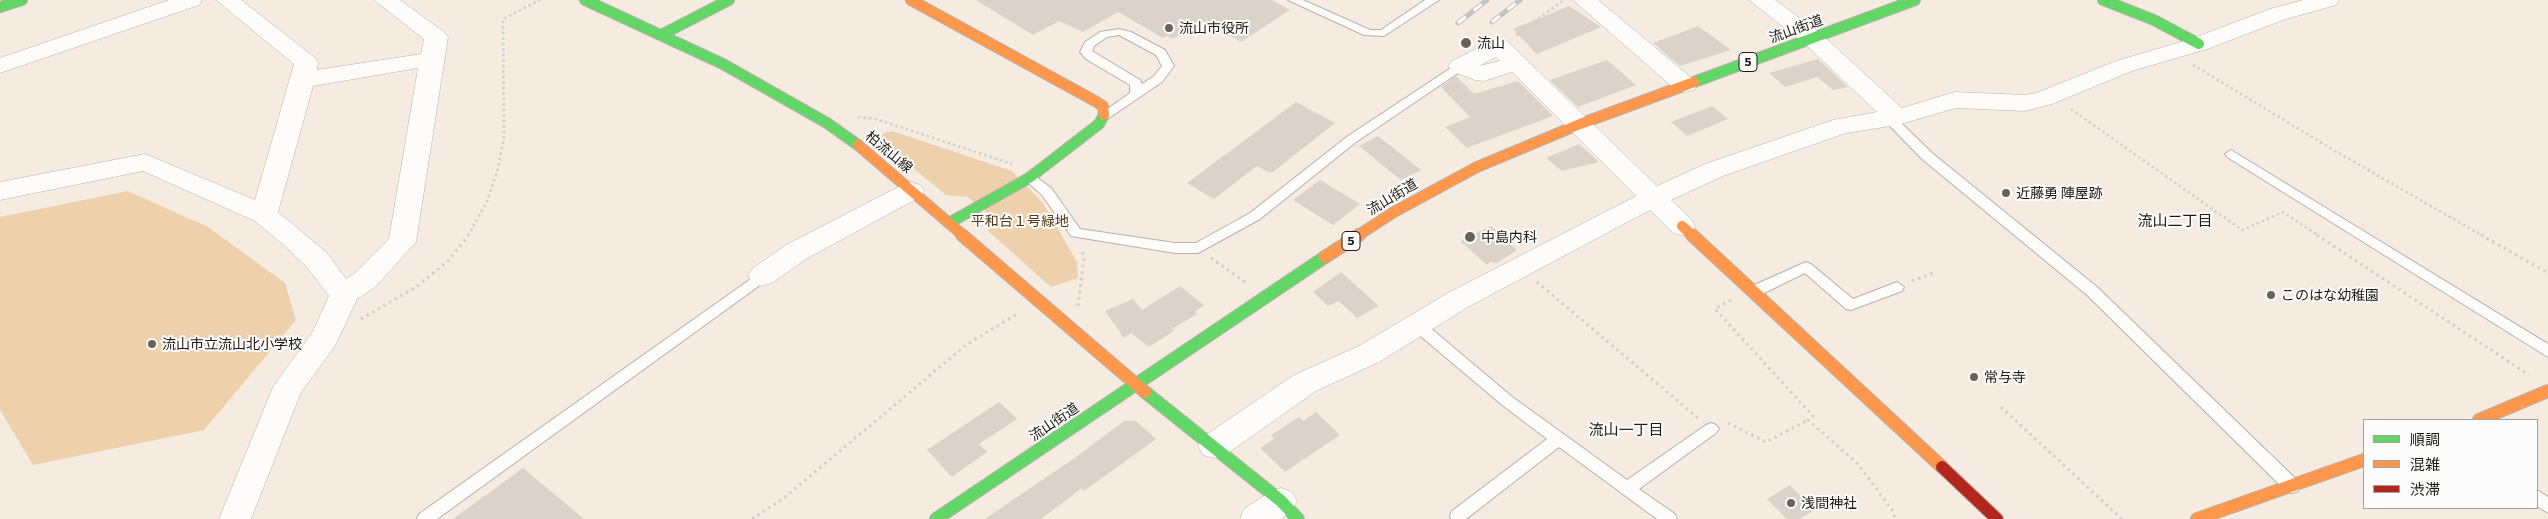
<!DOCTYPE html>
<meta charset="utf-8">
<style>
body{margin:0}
#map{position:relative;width:2548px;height:519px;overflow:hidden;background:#f5ebe0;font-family:Commissioner,"Noto Sans JP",sans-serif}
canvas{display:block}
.legend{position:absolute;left:2363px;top:419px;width:175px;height:90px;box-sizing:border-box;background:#fcfcfc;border:1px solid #a3a19e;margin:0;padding:6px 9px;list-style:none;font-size:15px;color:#1e1810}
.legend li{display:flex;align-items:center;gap:10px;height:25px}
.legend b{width:25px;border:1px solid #a3a19e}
</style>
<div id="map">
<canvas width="2548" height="519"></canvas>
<ul class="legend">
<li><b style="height:6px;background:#63d668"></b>順調</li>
<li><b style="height:6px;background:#ff974d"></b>混雑</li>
<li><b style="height:6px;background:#b3261e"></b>渋滞</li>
</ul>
</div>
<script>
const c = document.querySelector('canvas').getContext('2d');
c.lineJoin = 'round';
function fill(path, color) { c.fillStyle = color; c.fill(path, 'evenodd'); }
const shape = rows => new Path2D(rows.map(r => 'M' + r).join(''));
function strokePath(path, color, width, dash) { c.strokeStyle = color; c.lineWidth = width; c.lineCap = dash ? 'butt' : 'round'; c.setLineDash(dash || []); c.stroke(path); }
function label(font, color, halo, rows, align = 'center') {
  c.font = font + ' Commissioner,"Noto Sans JP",sans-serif'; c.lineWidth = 4; c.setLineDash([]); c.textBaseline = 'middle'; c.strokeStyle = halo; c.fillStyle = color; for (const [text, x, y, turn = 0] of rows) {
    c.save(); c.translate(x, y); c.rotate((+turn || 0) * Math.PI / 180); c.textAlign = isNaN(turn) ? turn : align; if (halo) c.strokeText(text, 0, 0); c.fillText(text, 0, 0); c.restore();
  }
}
const green = shape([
 [892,131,1012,171,1043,203,1077,262,1078,278,1051,287,988,231,991,216,968,197,946,195,879,140,882,134],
 [128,191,208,227,285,283,296,320,204,430,33,465,0,410,0,217]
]);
const building = shape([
 [976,0,1272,0,1290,10,1241,42,1203,21,1173,39,1167,36,1163,38,1118,12,1083,32,1059,21,1033,35],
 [1569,6,1601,27,1537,54,1513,29],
 [1698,26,1731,50,1680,66,1653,43],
 [1818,59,1848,87,1833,90,1817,77,1785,87,1769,73],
 [1607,60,1636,85,1578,107,1550,80],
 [1456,76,1474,94,1518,81,1553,116,1467,148,1445,127,1470,117,1441,87],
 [1296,102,1335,123,1273,172,1268,172,1257,166,1214,199,1187,183],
 [1712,106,1728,119,1687,136,1671,122],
 [1378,136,1421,170,1401,180,1359,146],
 [1579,144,1599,162,1562,171,1546,158],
 [1320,180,1360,204,1333,225,1293,200],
 [1491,226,1517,250,1497,263,1491,262,1487,265,1460,241],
 [1341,272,1379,306,1357,318,1339,301,1328,306,1313,292],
 [1180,286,1204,305,1195,312,1197,314,1172,329,1174,331,1149,347,1131,333,1124,338,1105,311,1133,299,1142,310],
 [999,402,1017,419,979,444,987,452,952,477,927,450],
 [1316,412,1340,435,1285,472,1260,448,1274,439,1271,435,1299,417,1303,421],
 [1124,421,1136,421,1156,439,1084,491,1082,488,1041,519,985,519,1076,457],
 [523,468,584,519,453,519],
 [1790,485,1815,510,1799,519,1787,519,1767,499]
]);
const pathFar1 = shape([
 [1516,35,1564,0],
 [2193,65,2337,152,2483,236],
 [2071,109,2242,230,2283,212,2319,236],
 [858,117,876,119,1012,164],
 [468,236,487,201,498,169,504,136,503,19,540,0]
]);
const path = shape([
 [2317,235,2529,375],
 [2481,235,2548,273],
 [1211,258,1246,283],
 [1912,281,1936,272],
 [1537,282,1698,418],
 [1731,300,1715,309,1813,416,1808,420,1857,463,1893,511,1895,519],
 [1078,306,1084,257,1081,248],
 [361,319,416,287,447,262,469,235],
 [2001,407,2122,519],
 [1728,423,1766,442,1808,420],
 [752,519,784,498,966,345,1019,313]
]);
const lane = shape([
 [1288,0,1303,0,1370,30,1381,30,1425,0,1439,0,1384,36,1364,35,1288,0],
 [1119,29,1131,32,1165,50,1174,66,1162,82,1103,122,1099,121,1097,118,1099,115,1130,93,1130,85,1086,59,1080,52,1085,42,1100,32,1119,29],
 [1119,35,1156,55,1162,66,1154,76,1142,84,1140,80,1092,51,1094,46,1107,37,1119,35],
 [1460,62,1466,66,1464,69,1356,142,1260,219,1198,253,1175,253,1071,236,1042,195,1023,178,1024,175,1034,175,1052,189,1080,229,1175,243,1196,243,1250,213,1348,136,1460,62],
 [1889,114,1893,115,1932,153,2097,287,2298,481,2300,486,2298,491,2292,493,2286,491,2087,295,1922,159,1885,121,1883,118,1885,115,1889,114],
 [2231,150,2548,344,2548,357,2227,157,2225,154,2231,150],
 [1806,262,1811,264,1853,299,1897,282,1904,287,1902,291,1851,310,1846,309,1805,273,1760,295,1750,295,1748,291,1750,287,1806,262],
 [762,271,769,276,767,280,437,519,417,519,419,514,762,271],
 [1416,319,1421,320,1511,396,1627,480,1706,425,1711,423,1716,425,1719,429,1716,433,1639,489,1675,514,1677,519,1657,519,1559,447,1466,519,1451,519,1450,516,1452,511,1547,439,1501,404,1411,328,1409,324,1411,320,1416,319],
 [2537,490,2548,497,2548,513,2537,506,2537,490]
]);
const street = shape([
 [169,0,202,0,199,5,0,73,0,58,169,0],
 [216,0,241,0,314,57,318,62,317,70,421,54,424,39,374,0,400,0,444,32,448,37,416,242,375,287,357,299,335,346,301,392,251,519,219,519,273,387,312,333,329,296,307,267,285,246,255,221,143,171,0,200,0,182,145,154,255,200,294,64,216,0],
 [418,68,389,239,355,273,346,279,327,253,278,212,313,86,418,68],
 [1573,0,1598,0,1694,80,1697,85,1694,90,1685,92,1676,90,1573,0],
 [1749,0,1775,0,1820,33,1902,108,1955,92,2025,95,2036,93,2116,61,2191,39,2270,9,2303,0,2339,0,2336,5,2286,19,2207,49,2132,71,2052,104,2025,111,1956,108,1897,125,1846,133,1723,176,1671,200,1691,219,1695,226,1691,233,1682,235,1673,233,1650,210,1468,307,1379,362,1316,391,1225,455,1214,458,1203,455,1198,446,1203,437,1294,375,1359,346,1448,293,1636,196,1512,72,1484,81,1475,80,1452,71,1448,66,1452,61,1491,41,1499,39,1507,41,1657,186,1705,164,1833,120,1877,112,1804,43,1749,0],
 [1496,57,1500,61,1479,66,1496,57],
 [911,182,920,185,924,191,920,197,806,259,772,283,762,286,752,283,748,276,752,269,786,245,902,185,911,182],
 [1281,488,1292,492,1297,501,1292,510,1281,519,1240,519,1244,509,1270,492,1281,488]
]);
const fastFar1 = shape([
 [585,0,723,64,827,123,858,145],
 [2103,0,2154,20,2199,44],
 [0,7,22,0],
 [661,35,729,0],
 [1694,82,1915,0],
 [949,223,1029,178,1099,124,1104,115]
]);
const fast = shape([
 [1145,392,1281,501,1298,519],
 [936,519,1325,257]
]);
const slowFar1 = shape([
 [911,0,1095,101,1103,106,1104,115],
 [858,145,964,236],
 [1682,226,1693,236],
 [1357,236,1394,212,1477,167,1580,124,1694,82]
]);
const slow = shape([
 [962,235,1145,392],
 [1692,235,1942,467],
 [1325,257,1359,235],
 [2479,420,2548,391],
 [2197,519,2364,460]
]);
const jam = shape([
 [1942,467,1997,519]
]);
const rail = shape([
 [1492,22,1520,0],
 [1458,23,1487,0]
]);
const markers = [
 [1169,28,5,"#696259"],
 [1466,43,6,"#696259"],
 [2006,193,5,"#696259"],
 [1470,237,6,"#696259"],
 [2271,295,5,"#696259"],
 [152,344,5,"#696259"],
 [1974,377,5,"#696259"],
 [1791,503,5,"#696259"]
];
const shields = [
 [1748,62,18],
 [1351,241,18]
];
const shieldNames = [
 ["5",1748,62],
 ["5",1351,241]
];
const poiNames = [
 ["流山市役所",1179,28],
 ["流山",1477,43],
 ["近藤勇 陣屋跡",2016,193],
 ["中島内科",1481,237],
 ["このはな幼稚園",2281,295],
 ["流山市立流山北小学校",162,344],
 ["常与寺",1984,377],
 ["浅間神社",1801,503]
];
const streetNames = [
 ["流山街道",1796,29,-20],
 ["柏流山線",889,152,40],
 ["流山街道",1392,197,-31],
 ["流山街道",1054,422,-34]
];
const parkNames = [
 ["平和台１号緑地",1020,221]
];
const neighbourhoodNames = [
 ["流山二丁目",2175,221],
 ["流山一丁目",1626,430]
];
fill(green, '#eed0ad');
fill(building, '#dbd3ca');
strokePath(lane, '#b7b0a7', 2);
strokePath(street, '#b7b0a7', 1);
strokePath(fastFar1, '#b7b0a7', 12);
strokePath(fast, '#b7b0a7', 14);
strokePath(slowFar1, '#b7b0a7', 12);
strokePath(slow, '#b7b0a7', 14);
strokePath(jam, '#b7b0a7', 14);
strokePath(pathFar1, '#d1cfcc', 2.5, [2.5, 3]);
strokePath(path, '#d1cfcc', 3, [2.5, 4]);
fill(lane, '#fefcfa');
fill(street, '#fefcfa');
strokePath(fastFar1, '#63d668', 10);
strokePath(fast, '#63d668', 12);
strokePath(slowFar1, '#ff974d', 10);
strokePath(slow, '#ff974d', 12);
strokePath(jam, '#b3261e', 12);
strokePath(rail, '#c6c4c1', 5);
strokePath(rail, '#fcfcfc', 3, [10]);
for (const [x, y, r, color] of markers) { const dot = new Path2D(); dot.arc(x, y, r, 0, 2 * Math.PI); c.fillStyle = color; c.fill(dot); strokePath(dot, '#fcfcfc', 2); }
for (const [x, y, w] of shields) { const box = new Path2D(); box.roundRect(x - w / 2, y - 9.5, w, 19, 4); c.fillStyle = '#fcfcfc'; c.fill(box); strokePath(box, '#1e1810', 1); }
label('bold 12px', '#1e1810', null, shieldNames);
label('14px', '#1e1810', '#fcfcfc', poiNames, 'left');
label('14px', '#1e1810', '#fcfcfc', streetNames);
label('14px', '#523817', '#fcfcfc', parkNames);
label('15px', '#1e1810', '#fcfcfc', neighbourhoodNames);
</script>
